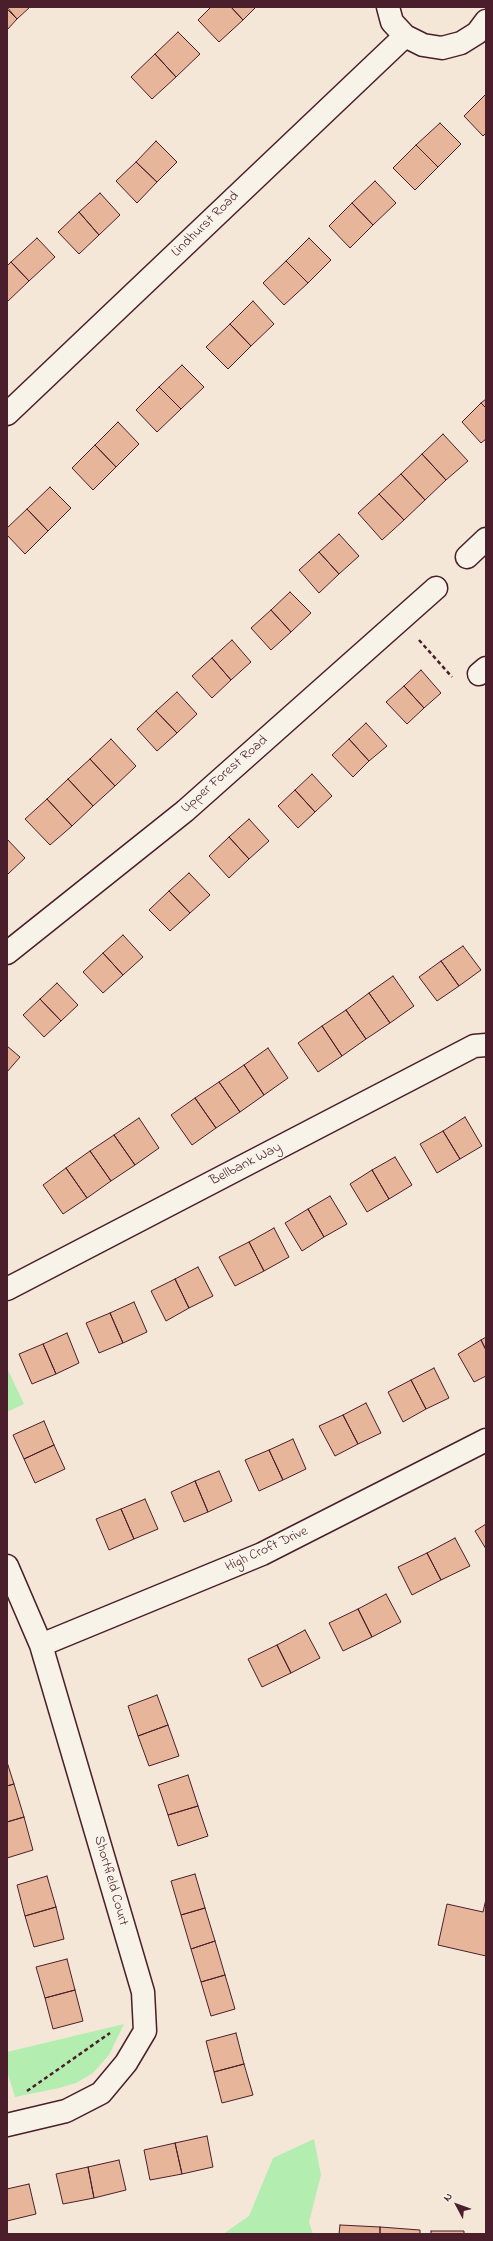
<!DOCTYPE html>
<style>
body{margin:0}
#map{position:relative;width:493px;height:2241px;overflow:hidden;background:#f4e7d8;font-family:"Indie Flower",sans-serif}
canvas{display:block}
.frame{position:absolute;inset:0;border:8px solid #4a1f2b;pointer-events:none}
.north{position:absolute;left:437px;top:2185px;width:40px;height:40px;-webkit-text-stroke:3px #f7f3e8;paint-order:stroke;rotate:311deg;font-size:11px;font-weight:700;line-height:16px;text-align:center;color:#4a1f2b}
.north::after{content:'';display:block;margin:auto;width:14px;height:18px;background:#4a1f2b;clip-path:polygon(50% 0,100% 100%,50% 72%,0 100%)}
</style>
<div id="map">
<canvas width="493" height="2241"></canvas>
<div class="frame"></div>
<div class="north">N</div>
</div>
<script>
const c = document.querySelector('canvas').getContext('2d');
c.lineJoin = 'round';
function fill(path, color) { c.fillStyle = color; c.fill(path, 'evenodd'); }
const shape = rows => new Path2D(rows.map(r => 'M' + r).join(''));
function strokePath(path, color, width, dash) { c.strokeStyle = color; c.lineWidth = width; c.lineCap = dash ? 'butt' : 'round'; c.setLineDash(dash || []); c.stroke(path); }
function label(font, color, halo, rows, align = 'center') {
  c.font = font + ' "Indie Flower",sans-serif'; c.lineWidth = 3.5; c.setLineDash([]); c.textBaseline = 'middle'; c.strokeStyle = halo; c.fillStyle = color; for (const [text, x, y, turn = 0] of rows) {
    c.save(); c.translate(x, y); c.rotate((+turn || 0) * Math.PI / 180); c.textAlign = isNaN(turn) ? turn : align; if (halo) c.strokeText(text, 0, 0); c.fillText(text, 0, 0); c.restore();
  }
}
const green = shape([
 [7,1368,24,1404,7,1412],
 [124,2024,109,2055,93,2073,76,2083,59,2088,15,2097,7,2071,7,2052],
 [314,2139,321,2175,309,2222,313,2234,223,2234,249,2216,273,2158]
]);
const building = shape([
 [7,7,30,7,17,19,7,7],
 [211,7,231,7,243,20,219,42,198,20,211,7],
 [231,7,256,7,243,20,231,7],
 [7,9,17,19,7,30,7,9],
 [178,32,200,54,176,77,155,54,178,32],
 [155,54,176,77,152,99,131,77,155,54],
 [486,94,486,133,483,136,464,116,486,94],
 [440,123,461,144,438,167,416,145,440,123],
 [156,141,177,162,157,182,136,162,156,141],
 [416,145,438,167,415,190,393,168,416,145],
 [136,162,157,182,137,203,116,181,136,162],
 [375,181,396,203,373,225,352,203,375,181],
 [100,193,120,215,99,235,79,212,100,193],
 [352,203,373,225,350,248,329,226,352,203],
 [79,212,99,235,79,254,58,232,79,212],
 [37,238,55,257,29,281,11,262,37,238],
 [309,238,331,260,308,283,286,261,309,238],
 [286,261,308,283,284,305,263,283,286,261],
 [11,262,29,281,7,302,7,266,11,262],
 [253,301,274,324,251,346,230,324,253,301],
 [230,324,251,346,228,369,206,347,230,324],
 [182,365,204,387,181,409,159,387,182,365],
 [159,387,181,409,157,432,136,410,159,387],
 [486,399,486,408,481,403,486,399],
 [481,403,486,408,486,439,481,443,462,422,481,403],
 [118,422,139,444,116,467,95,445,118,422],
 [443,434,468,461,446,480,422,454,443,434],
 [95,445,116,467,93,490,72,468,95,445],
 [422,454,446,480,425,500,401,474,422,454],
 [401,474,425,500,404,520,379,494,401,474],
 [50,487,71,508,48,531,27,509,50,487],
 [379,494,404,520,382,540,358,513,379,494],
 [27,509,48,531,25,554,7,535,7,528,27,509],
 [339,534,359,556,339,574,319,552,339,534],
 [319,552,339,574,319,593,299,570,319,552],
 [290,592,311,613,291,632,271,610,290,592],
 [271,610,291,632,271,650,251,628,271,610],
 [232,640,251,662,231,680,212,658,232,640],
 [212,658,231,680,212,698,192,676,212,658],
 [421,670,441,693,424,708,404,686,421,670],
 [404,686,424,708,407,724,386,702,404,686],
 [177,692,197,714,177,733,156,711,177,692],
 [156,711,177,733,157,751,137,729,156,711],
 [366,723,387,746,369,761,349,739,366,723],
 [111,739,136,766,115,786,90,759,111,739],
 [349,739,369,761,353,777,332,755,349,739],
 [90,759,115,786,93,806,68,779,90,759],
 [312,774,332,796,315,812,295,790,312,774],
 [68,779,93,806,72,826,47,799,68,779],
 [295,790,315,812,298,828,278,806,295,790],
 [47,799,72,826,50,845,25,819,47,799],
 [249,819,269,841,249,859,229,837,249,819],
 [229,837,249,859,229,878,209,856,229,837],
 [7,839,25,858,8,874,7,873,7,839],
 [189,873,210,895,190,913,169,891,189,873],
 [169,891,190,913,170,931,149,910,169,891],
 [123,935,143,957,123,975,103,953,123,935],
 [463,946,481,970,459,986,441,961,463,946],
 [103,953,123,975,103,993,83,972,103,953],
 [441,961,459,986,437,1001,419,977,441,961],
 [393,976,414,1006,390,1023,369,993,393,976],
 [57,983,78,1005,61,1021,40,999,57,983],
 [369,993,390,1023,366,1039,346,1010,369,993],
 [40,999,61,1021,44,1037,23,1015,40,999],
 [346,1010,366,1039,342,1056,322,1026,346,1010],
 [322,1026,342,1056,318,1072,298,1043,322,1026],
 [7,1046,20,1057,7,1072,7,1046],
 [268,1048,288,1078,264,1095,244,1065,268,1048],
 [244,1065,264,1095,240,1112,219,1082,244,1065],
 [219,1082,240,1112,216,1128,195,1098,219,1082],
 [195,1098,216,1128,192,1145,171,1115,195,1098],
 [465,1117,482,1146,460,1159,443,1131,465,1117],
 [139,1118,159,1148,135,1165,114,1135,139,1118],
 [443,1131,460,1159,437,1173,420,1144,443,1131],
 [114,1135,135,1165,111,1181,90,1151,114,1135],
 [90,1151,111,1181,87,1198,66,1168,90,1151],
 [395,1157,412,1185,389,1199,372,1170,395,1157],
 [66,1168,87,1198,63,1214,43,1185,66,1168],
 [372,1170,389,1199,367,1212,350,1184,372,1170],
 [330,1196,347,1224,324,1237,308,1209,330,1196],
 [308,1209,324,1237,302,1251,285,1223,308,1209],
 [274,1228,289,1257,264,1271,249,1242,274,1228],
 [249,1242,264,1271,235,1286,219,1257,249,1242],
 [198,1267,213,1296,189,1308,175,1279,198,1267],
 [175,1279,189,1308,166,1321,151,1291,175,1279],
 [134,1302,147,1332,123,1343,110,1313,134,1302],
 [110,1313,123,1343,99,1353,86,1323,110,1313],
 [67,1333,79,1363,56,1374,43,1344,67,1333],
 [486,1337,486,1350,481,1340,486,1337],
 [481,1340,486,1350,486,1376,474,1382,458,1354,481,1340],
 [43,1344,56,1374,32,1384,19,1354,43,1344],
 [434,1368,449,1398,426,1409,411,1380,434,1368],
 [411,1380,426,1409,403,1422,388,1392,411,1380],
 [366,1403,381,1433,358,1444,343,1415,366,1403],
 [343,1415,358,1444,335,1456,319,1426,343,1415],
 [44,1421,54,1445,24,1459,13,1435,44,1421],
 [293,1439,306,1469,283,1480,269,1450,293,1439],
 [54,1445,65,1469,35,1483,24,1459,54,1445],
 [269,1450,283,1480,259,1491,245,1460,269,1450],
 [219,1471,232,1501,208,1512,195,1481,219,1471],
 [195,1481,208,1512,184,1522,171,1492,195,1481],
 [145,1499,158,1529,134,1539,121,1509,145,1499],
 [121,1509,134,1539,109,1550,96,1519,121,1509],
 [486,1524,486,1549,475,1531,486,1524],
 [455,1538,470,1566,441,1580,427,1553,455,1538],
 [427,1553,441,1580,412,1595,398,1567,427,1553],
 [386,1594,401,1622,372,1637,358,1609,386,1594],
 [358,1609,372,1637,343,1651,329,1623,358,1609],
 [305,1630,320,1658,291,1673,277,1645,305,1630],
 [277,1645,291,1673,262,1687,248,1659,277,1645],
 [157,1695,168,1725,138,1736,128,1706,157,1695],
 [168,1725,179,1756,149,1766,138,1736,168,1725],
 [7,1762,14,1784,7,1786,7,1762],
 [188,1775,198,1806,168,1815,158,1785,188,1775],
 [14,1784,24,1817,7,1822,7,1786,14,1784],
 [198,1806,208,1836,178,1846,168,1815,198,1806],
 [24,1817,33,1850,7,1858,7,1822,24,1817],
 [195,1874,205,1908,181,1915,171,1881,195,1874],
 [47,1876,56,1907,25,1916,17,1885,47,1876],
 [486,1899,486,1956,438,1945,447,1904,483,1912,486,1899],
 [56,1907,64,1939,34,1947,25,1916,56,1907],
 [205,1908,215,1941,191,1949,181,1915,205,1908],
 [215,1941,225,1975,201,1982,191,1949,215,1941],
 [67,1959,75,1990,45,1998,36,1967,67,1959],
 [225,1975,235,2009,211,2016,201,1982,225,1975],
 [75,1990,83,2021,53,2029,45,1998,75,1990],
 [236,2033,244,2064,214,2072,206,2041,236,2033],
 [244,2064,253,2095,222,2103,214,2072,244,2064],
 [207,2136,213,2167,182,2174,175,2143,207,2136],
 [175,2143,182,2174,150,2180,144,2150,175,2143],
 [119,2160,126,2190,94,2198,88,2167,119,2160],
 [88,2167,94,2198,63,2204,56,2174,88,2167],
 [29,2184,36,2214,7,2221,7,2189,29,2184],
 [340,2225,380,2227,380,2234,339,2234,340,2225],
 [380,2227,420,2230,420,2234,380,2234,380,2227],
 [431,2231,464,2231,464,2234,431,2234,431,2231]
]);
const path = shape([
 [419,640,452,677],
 [27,2091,110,2033]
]);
const street = shape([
 [388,7,392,22,405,36,423,45,442,48,461,43,477,33,486,21],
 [7,414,405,36],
 [467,557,486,539],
 [479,674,486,668],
 [7,953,185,811,436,588],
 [7,1289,474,1046,486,1045],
 [7,1566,41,1645,143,1992,145,2031,126,2063,101,2093,66,2111,7,2125],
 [41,1645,262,1554,486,1440]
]);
const streetNames = [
 ["Lindhurst Road",206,225,-44],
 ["Upper Forest Road",225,775,-41],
 ["Bellbank Way",246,1165,-27],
 ["High Croft Drive",267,1550,-25],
 ["Shortfield Court",110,1881,74]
];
fill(green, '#b4edb0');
fill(building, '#e7b599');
strokePath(building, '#4a1f2b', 1);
strokePath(street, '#4a1f2b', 25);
strokePath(path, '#4a1f2b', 2.5, [4, 3]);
strokePath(street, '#f7f3e8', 22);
label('14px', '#4a1f2b', '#f7f3e8', streetNames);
</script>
